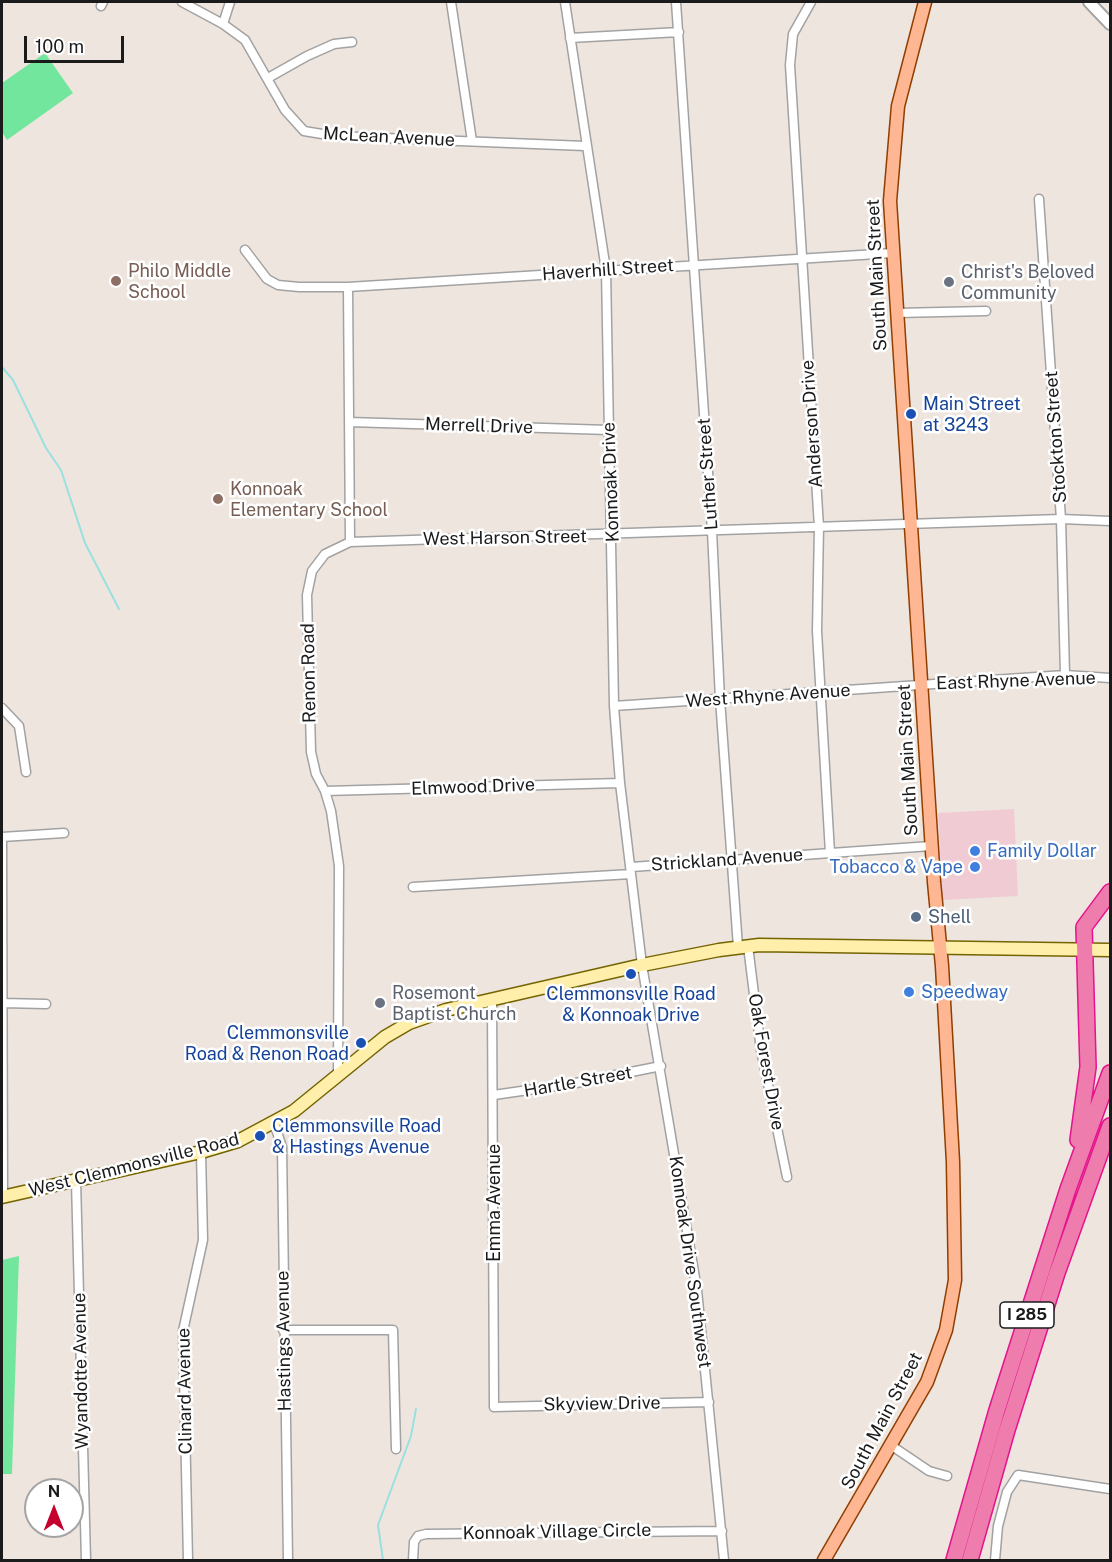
<!DOCTYPE html>
<style>
body{margin:0}
#map{position:relative;width:1112px;height:1562px;overflow:hidden;background:#eee5df;font-family:"Public Sans",sans-serif}
canvas{display:block}
.frame{position:absolute;inset:0;border:3px solid #1b1b1b;pointer-events:none}
.north{position:absolute;left:24px;top:1478px;width:60px;height:60px;box-sizing:border-box;background:#fff;border:2px solid #a4a4a4;border-radius:50%;rotate:0deg;font-size:16px;font-weight:700;line-height:24px;text-align:center;color:#1b1b1b}
.north::after{content:'';display:block;margin:auto;width:21px;height:27px;background:#c5002f;clip-path:polygon(50% 0,100% 100%,50% 72%,0 100%)}
.scale{position:absolute;left:24px;top:36px;width:100px;height:27px;box-sizing:border-box;border:3px solid #1b1b1b;border-top:0;padding-left:8px;font-size:18px;line-height:21px;white-space:nowrap;color:#1b1b1b;-webkit-text-stroke:4px #fff;paint-order:stroke}
</style>
<div id="map">
<canvas width="1112" height="1562"></canvas>
<div class="frame"></div>
<div class="north">N</div>
<div class="scale">100 m</div>
</div>
<script>
const c = document.querySelector('canvas').getContext('2d');
c.lineJoin = 'round';
function fill(path, color) { c.fillStyle = color; c.fill(path, 'evenodd'); }
const shape = rows => new Path2D(rows.map(r => 'M' + r).join(''));
function strokePath(path, color, width, dash) { c.strokeStyle = color; c.lineWidth = width; c.lineCap = dash ? 'butt' : 'round'; c.setLineDash(dash || []); c.stroke(path); }
function label(font, color, halo, rows, align = 'center') {
  c.font = font + ' "Public Sans",sans-serif'; c.lineWidth = 5; c.setLineDash([]); c.textBaseline = 'middle'; c.strokeStyle = halo; c.fillStyle = color; for (const [text, x, y, turn = 0] of rows) {
    c.save(); c.translate(x, y); c.rotate((+turn || 0) * Math.PI / 180); c.textAlign = isNaN(turn) ? turn : align; if (halo) c.strokeText(text, 0, 0); c.fillText(text, 0, 0); c.restore();
  }
}
const commercial = shape([
 [1014,809,1018,896,942,900,938,813]
]);
const pitch = shape([
 [45,53,73,93,7,140,2,132,2,83],
 [19,1256,12,1474,2,1474,2,1260]
]);
const stream = shape([
 [2,367,13,380,46,448,61,470,85,543,119,609],
 [383,1560,378,1525,411,1436,416,1409]
]);
const minor = shape([
 [182,2,223,24,245,40,285,110,304,131,334,136,585,146],
 [451,2,472,141],
 [565,2,606,270,614,706,620,783,642,965,697,1290,724,1560],
 [676,2,712,531,720,699,738,947],
 [811,2,793,34,790,65,819,527,817,631,830,853],
 [101,6,103,2],
 [223,24,230,2],
 [570,38,679,32],
 [268,78,307,56,334,44,352,42],
 [1039,199,1061,519,1065,675],
 [245,250,267,279,278,285,299,287,348,287,893,253],
 [348,287,350,542],
 [897,313,986,311],
 [349,422,609,430],
 [614,706,1065,675,1110,678],
 [2,708,19,726,26,772],
 [325,791,620,783],
 [2,837,3,1197],
 [2,837,64,833],
 [631,867,931,846],
 [413,887,631,874],
 [748,946,761,1050,787,1177],
 [492,1000,494,1407,709,1402],
 [2,1003,46,1004],
 [338,1075,339,866,331,811,325,791,316,774,311,752,308,636,307,595,312,571,325,554,350,542,1061,519,1110,521],
 [494,1095,576,1083,661,1066],
 [274,1123,282,1147,288,1560],
 [76,1181,86,1560],
 [283,1330,393,1330,396,1449],
 [892,1446,929,1471,947,1476],
 [188,1560,183,1331,203,1240,201,1152],
 [413,1560,414,1542,418,1536,426,1534,722,1531],
 [995,1560,998,1526,1007,1492,1018,1475,1110,1489]
]);
const tertiary = shape([
 [1089,2,1110,24]
]);
const secondary = shape([
 [2,1197,201,1152,238,1141,294,1111,385,1037,409,1023,446,1010,642,965,719,950,759,945,1110,950]
]);
const primary = shape([
 [824,1560,927,1382,946,1330,955,1280,953,1162,942,966,934,882,890,201,898,106,925,2]
]);
const motorway = shape([
 [1078,1140,1088,1067,1084,927,1110,892],
 [954,1560,997,1410,1068,1189,1110,1073],
 [970,1560,1007,1430,1057,1273,1110,1126]
]);
const markers = [
 [116,281,6,"#8d6e63"],
 [949,282,6,"#6b7280"],
 [911,414,6,"#1a4fb4"],
 [218,499,6,"#8d6e63"],
 [975,851,6,"#3f7fe0"],
 [975,867,6,"#3f7fe0"],
 [916,917,6,"#5c6f8a"],
 [631,974,6,"#1a4fb4"],
 [909,992,6,"#3f7fe0"],
 [380,1003,6,"#6b7280"],
 [361,1043,6,"#1a4fb4"],
 [260,1136,6,"#1a4fb4"]
];
const shields = [
 [1027,1315,54]
];
const shieldNames = [
 ["I 285",1027,1315]
];
const streetNames = [
 ["McLean Avenue",389,137,3],
 ["Haverhill Street",608,270,-4],
 ["South Main Street",877,275,-93],
 ["Anderson Drive",812,424,-94],
 ["Merrell Drive",479,426,2],
 ["Stockton Street",1056,437,-94],
 ["Luther Street",708,474,-94],
 ["Konnoak Drive",611,482,-92],
 ["West Harson Street",505,538,-1],
 ["Renon Road",309,673,-91],
 ["East Rhyne Avenue",1016,681,-2],
 ["West Rhyne Avenue",768,696,-4],
 ["South Main Street",908,760,-93],
 ["Elmwood Drive",473,787,-2],
 ["Strickland Avenue",727,860,-4],
 ["Oak Forest Drive",766,1062,80],
 ["Hartle Street",578,1082,-10],
 ["West Clemmonsville Road",134,1165,-14],
 ["Emma Avenue",494,1203,-90],
 ["Konnoak Drive Southwest",690,1262,82],
 ["Hastings Avenue",284,1341,-91],
 ["Wyandotte Avenue",81,1371,-91],
 ["Clinard Avenue",185,1391,-91],
 ["Skyview Drive",602,1404,-1],
 ["South Main Street",882,1421,-62],
 ["Konnoak Village Circle",557,1532,-1]
];
const educationNames = [
 ["Philo Middle",128,271],
 ["School",128,292],
 ["Konnoak",230,489],
 ["Elementary School",230,510]
];
const worshipNames = [
 ["Christ's Beloved",961,272],
 ["Community",961,293],
 ["Rosemont",392,993],
 ["Baptist Church",392,1014]
];
const transitNames = [
 ["Main Street",923,404],
 ["at 3243",923,425],
 ["Clemmonsville Road",631,994,"center"],
 ["& Konnoak Drive",631,1015,"center"],
 ["Clemmonsville",349,1033,"right"],
 ["Road & Renon Road",349,1054,"right"],
 ["Clemmonsville Road",272,1126],
 ["& Hastings Avenue",272,1147]
];
const shopNames = [
 ["Family Dollar",987,851],
 ["Tobacco & Vape",963,867,"right"],
 ["Speedway",921,992]
];
const serviceNames = [
 ["Shell",928,917]
];
fill(commercial, '#f1cbd3');
fill(pitch, '#73e69e');
strokePath(stream, '#9ae0e0', 2);
strokePath(minor, '#a2a2a2', 11);
strokePath(tertiary, '#a2a2a2', 14);
strokePath(secondary, '#736400', 15);
strokePath(primary, '#913f00', 15);
strokePath(motorway, '#e5138d', 18);
strokePath(minor, '#fff', 8);
strokePath(tertiary, '#fff', 10);
strokePath(secondary, '#ffefab', 12);
strokePath(primary, '#ffb692', 12);
strokePath(motorway, '#ee7dad', 15);
for (const [x, y, r, color] of markers) { const dot = new Path2D(); dot.arc(x, y, r, 0, 2 * Math.PI); c.fillStyle = color; c.fill(dot); strokePath(dot, '#fff', 2); }
for (const [x, y, w] of shields) { const box = new Path2D(); box.roundRect(x - w / 2, y - 13, w, 26, 4.5); c.fillStyle = '#fff'; c.fill(box); strokePath(box, '#1b1b1b', 1.5); }
label('bold 16px', '#1b1b1b', null, shieldNames);
label('18px', '#1b1b1b', '#fff', streetNames);
label('18px', '#785e54', '#fff', educationNames, 'left');
label('18px', '#5b616d', '#fff', worshipNames, 'left');
label('18px', '#164399', '#fff', transitNames, 'left');
label('18px', '#366cbe', '#fff', shopNames, 'left');
label('18px', '#4e5e75', '#fff', serviceNames, 'left');
</script>
